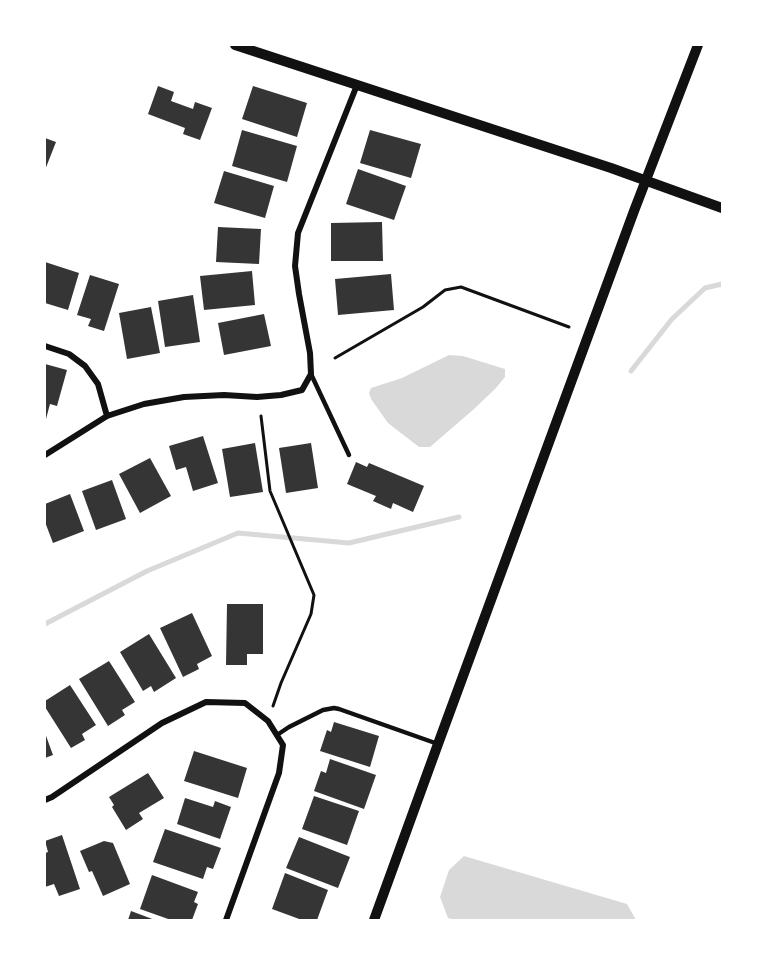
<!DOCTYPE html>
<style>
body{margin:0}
#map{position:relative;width:767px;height:965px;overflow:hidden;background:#fff;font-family:"Noto Sans",sans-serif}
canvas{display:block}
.frame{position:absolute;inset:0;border:46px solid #fff;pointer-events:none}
</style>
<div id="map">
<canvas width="767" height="965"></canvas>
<div class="frame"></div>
</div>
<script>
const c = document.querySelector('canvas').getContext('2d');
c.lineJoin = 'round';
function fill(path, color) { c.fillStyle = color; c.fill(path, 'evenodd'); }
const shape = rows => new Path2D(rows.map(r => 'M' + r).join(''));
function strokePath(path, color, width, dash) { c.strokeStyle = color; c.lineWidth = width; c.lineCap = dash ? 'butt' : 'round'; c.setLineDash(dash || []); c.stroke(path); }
const water = shape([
 [449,355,463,356,505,369,505,377,495,389,474,409,430,447,419,447,388,423,371,399,369,393,371,388,402,378],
 [464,856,627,904,636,920,455,920,448,918,440,897,449,870]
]);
const stream = shape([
 [631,371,672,319,705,288,722,284],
 [45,624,147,571,238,533,349,543,459,517]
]);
const building = shape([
 [158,86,174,92,171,101,193,109,195,102,212,108,200,140,183,134,185,128,148,114],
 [253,86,307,103,297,137,242,119],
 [242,130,297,146,287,182,232,166],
 [370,130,421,144,411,178,360,163],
 [45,138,56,142,45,170],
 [358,169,406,186,394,220,346,204],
 [224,171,274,186,265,218,214,203],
 [382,222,383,261,331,261,331,223],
 [218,227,261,229,259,264,216,262],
 [45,262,79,273,68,310,45,303],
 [252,271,255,305,204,310,200,276],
 [391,274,394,310,338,315,335,279],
 [90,275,119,284,104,331,88,326,91,319,77,315],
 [193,295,200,342,165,347,158,301],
 [151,307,160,353,127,359,119,313],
 [264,314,271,346,224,355,218,323],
 [45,364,67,370,57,406,50,404,46,419],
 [203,436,218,483,193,491,186,467,176,470,169,446],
 [255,443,263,492,230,497,222,449],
 [311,443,318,488,286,493,279,448],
 [150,458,171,496,140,513,119,474],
 [356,462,367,467,369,463,424,486,413,512,393,503,391,509,373,501,376,496,347,484],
 [112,480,126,519,96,530,82,491],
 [70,494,84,531,53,543,45,522,45,504],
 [227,604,263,604,263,654,247,654,247,665,226,665],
 [192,613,212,656,197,664,199,669,183,677,160,628],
 [149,634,176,678,154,692,151,686,143,691,120,652],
 [109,661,135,702,122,710,125,715,108,726,79,679],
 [70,685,96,725,82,734,85,740,71,748,45,707,45,701],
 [334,722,379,736,370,767,320,751,327,730,331,732],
 [45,733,53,755,45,758],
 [194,751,247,768,238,798,184,781],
 [330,759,376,775,364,809,314,791,321,771,326,773],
 [148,773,164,798,139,813,143,819,126,830,112,807,114,805,109,797],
 [314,796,359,811,347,845,302,829],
 [185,798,213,807,215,801,231,807,220,839,177,824],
 [165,829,221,848,213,869,207,867,203,879,153,862],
 [62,835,80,889,59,896,54,884,45,887,45,853,48,852,45,841],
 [299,837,350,857,338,888,286,868],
 [104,841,113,843,130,884,103,896,92,871,89,872,80,851],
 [285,873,328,890,317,920,302,920,272,909],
 [152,875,198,892,194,902,198,904,192,920,171,920,140,909],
 [131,911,155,920,128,920]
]);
const path = shape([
 [335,358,423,307,445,290,461,287,569,327],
 [261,416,270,491,314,595,311,614,281,683,273,706]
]);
const service = shape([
 [311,374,349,455],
 [277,735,289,727,323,710,334,708,339,709,438,744]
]);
const minor = shape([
 [45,346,69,354,85,366,98,384,107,416],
 [45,455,107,416,144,404,184,397,224,395,257,397,281,395,302,390,311,374,310,353,299,294,295,266,298,233,357,85],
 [45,800,52,797,162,723,206,702,245,703,268,721,283,745,279,773,226,920]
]);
const tertiary = shape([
 [235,45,611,168,722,208],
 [374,920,438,744,634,211,698,45]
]);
fill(water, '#d9d9d9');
strokePath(stream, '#d9d9d9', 5);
fill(building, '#353535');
strokePath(path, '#111', 3);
strokePath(service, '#111', 4.5);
strokePath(minor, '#111', 6);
strokePath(tertiary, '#111', 10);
</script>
